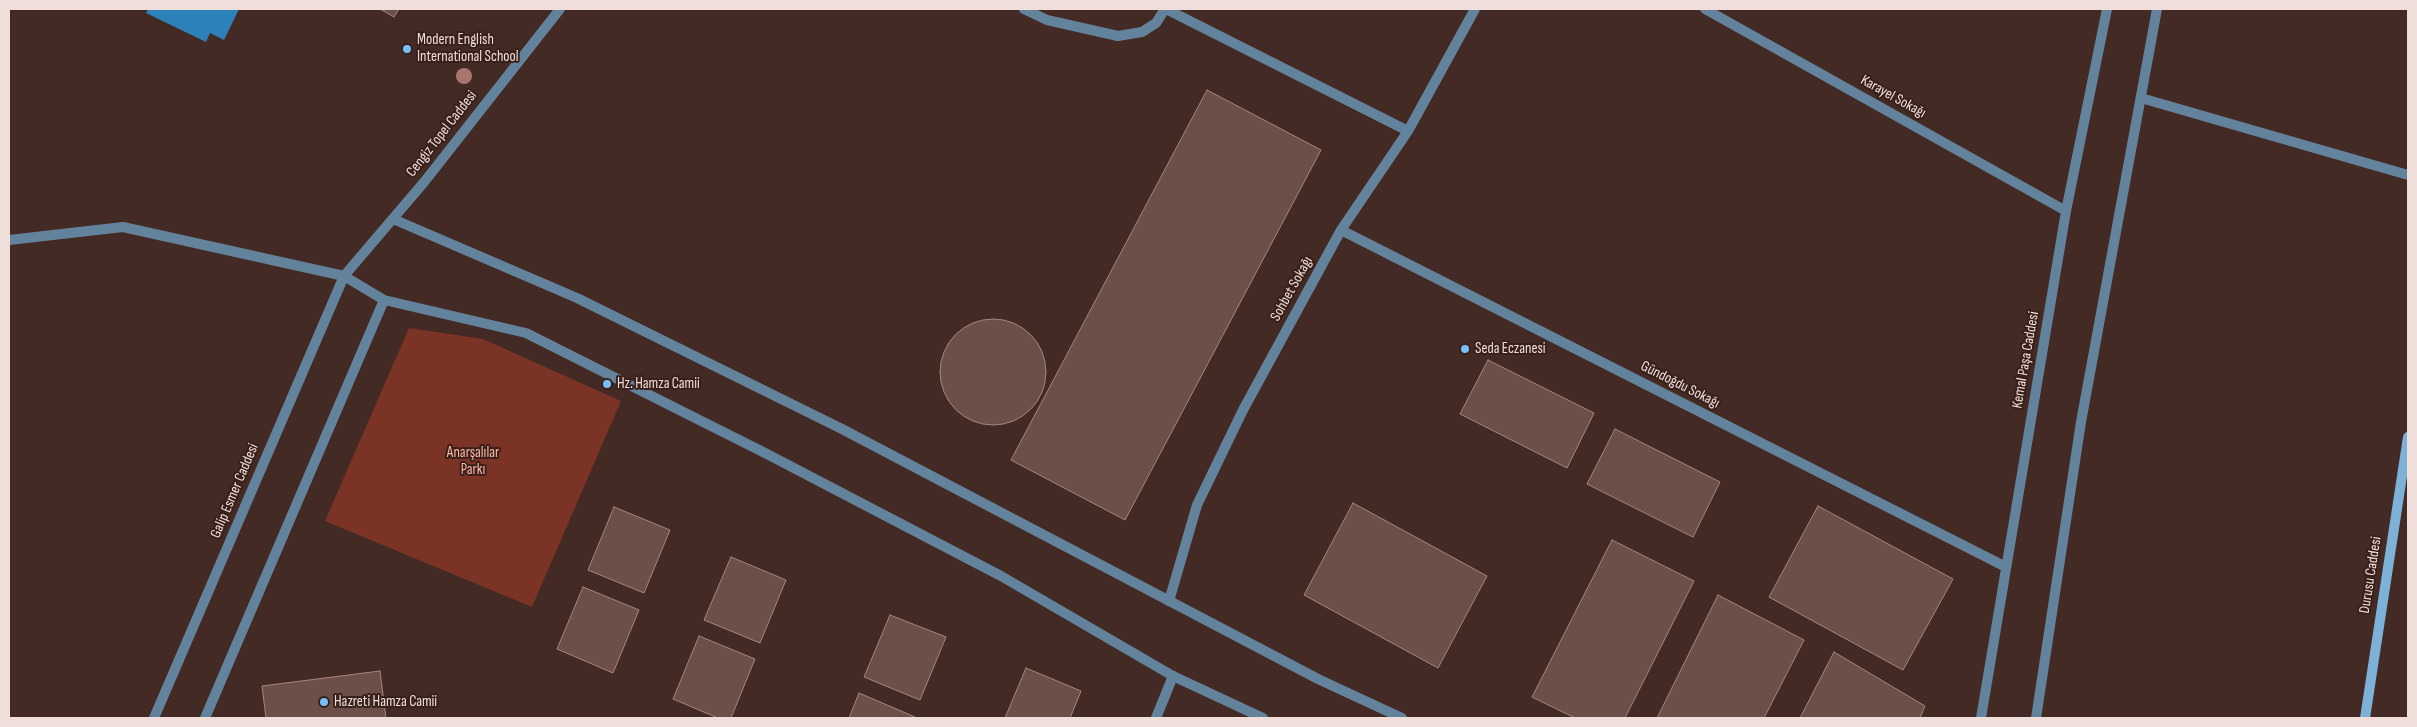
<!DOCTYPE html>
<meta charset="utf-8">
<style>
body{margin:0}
#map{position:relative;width:2417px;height:727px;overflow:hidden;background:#442a24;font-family:"Sofia Sans Condensed",sans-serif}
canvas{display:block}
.frame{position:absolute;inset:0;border:10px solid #efdeda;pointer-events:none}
</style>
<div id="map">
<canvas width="2417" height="727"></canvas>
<div class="frame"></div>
</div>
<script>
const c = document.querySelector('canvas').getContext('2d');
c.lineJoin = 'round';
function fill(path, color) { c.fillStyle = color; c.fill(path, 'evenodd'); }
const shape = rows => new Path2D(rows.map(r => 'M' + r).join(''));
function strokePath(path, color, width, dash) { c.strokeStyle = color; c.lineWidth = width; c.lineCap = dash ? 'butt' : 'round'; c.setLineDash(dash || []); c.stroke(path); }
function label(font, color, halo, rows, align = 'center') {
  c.font = font + ' "Sofia Sans Condensed",sans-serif'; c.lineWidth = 4; c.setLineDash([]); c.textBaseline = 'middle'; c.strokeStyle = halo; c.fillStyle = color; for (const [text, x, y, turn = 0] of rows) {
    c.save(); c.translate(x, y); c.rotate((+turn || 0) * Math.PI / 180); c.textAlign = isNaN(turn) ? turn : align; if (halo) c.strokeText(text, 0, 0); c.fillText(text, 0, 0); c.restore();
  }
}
const green = shape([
 [409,328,483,339,621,401,532,607,325,521]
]);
const water = shape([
 [148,9,239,9,224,40,210,33,206,42,146,13]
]);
const building = shape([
 [380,9,399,9,394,17,380,9],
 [1207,90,1321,150,1125,520,1011,460,1207,90],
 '940 372a53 53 0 1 1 106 0a53 53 0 1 1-106 0Z',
 [1488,360,1594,413,1567,468,1460,414,1488,360],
 [1615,429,1720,482,1693,537,1587,484,1615,429],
 [1353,503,1487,576,1438,668,1304,595,1353,503],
 [1818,506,1953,579,1903,670,1769,597,1818,506],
 [614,507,670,530,644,593,588,570,614,507],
 [1612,540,1694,581,1625,718,1575,718,1532,697,1612,540],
 [731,557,786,580,760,643,704,620,731,557],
 [583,587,639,610,613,673,557,649,583,587],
 [1718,595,1804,640,1764,718,1657,718,1718,595],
 [890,615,946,637,920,700,864,677,890,615],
 [699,636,755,659,731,718,718,718,673,699,699,636],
 [1834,652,1925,706,1920,718,1800,718,1834,652],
 [1026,668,1081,691,1070,718,1005,718,1026,668],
 [380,671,386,718,266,718,262,686,380,671],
 [859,693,915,717,915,718,849,718,859,693]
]);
const minor = shape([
 [1024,9,1047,20,1118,36,1142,32,1156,23,1165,9],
 [1166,9,1408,131],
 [1705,9,2066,211],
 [2141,98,2408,175],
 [1341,230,2006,567],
 [9,240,123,227,344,276],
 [1169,601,1197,505,1243,410,1341,230,1408,131,1475,9],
 [1156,718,1173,676]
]);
const tertiary = shape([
 [393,219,577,298,842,429,1318,679,1402,718],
 [344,276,384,300,526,333,767,454,1001,576,1173,676,1263,718],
 [154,718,344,276,425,181,560,9],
 [205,718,384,300],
 [1981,718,2066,211,2107,9],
 [2036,718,2081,422,2157,9]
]);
const secondary = shape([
 [2365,718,2408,437]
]);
const trees = [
 [464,76]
];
const markers = [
 [407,49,5,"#76c0f7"],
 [1465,349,5,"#76c0f7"],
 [607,384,5,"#76c0f7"],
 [324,702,5,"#76c0f7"]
];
const poiNames = [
 ["Modern English",417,40],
 ["International School",417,57],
 ["Seda Eczanesi",1475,349],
 ["Hz. Hamza Camii",617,384],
 ["Hazreti Hamza Camii",334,702]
];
const streetNames = [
 ["Karayel Sokağı",1893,97,29],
 ["Cengiz Topel Caddesi",442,134,-52],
 ["Sohbet Sokağı",1292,289,-61],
 ["Kemal Paşa Caddesi",2026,360,-80],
 ["Gündoğdu Sokağı",1680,385,27],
 ["Galip Esmer Caddesi",235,491,-67],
 ["Durusu Caddesi",2371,575,-81]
];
const parkNames = [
 ["Anarşalılar",473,453],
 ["Parkı",473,470]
];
fill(green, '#7a3325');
fill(water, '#2c81b9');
fill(building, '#6c4f49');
strokePath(building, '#a6867f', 1);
strokePath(minor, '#63839c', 10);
strokePath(tertiary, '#63839c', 10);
strokePath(secondary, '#7db1d8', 10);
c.fillStyle = '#aa766b';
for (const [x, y] of trees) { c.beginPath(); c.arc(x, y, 8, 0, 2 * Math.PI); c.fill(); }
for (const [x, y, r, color] of markers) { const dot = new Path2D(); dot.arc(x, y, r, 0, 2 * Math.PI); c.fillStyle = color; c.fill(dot); strokePath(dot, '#39201b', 2); }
label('15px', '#efdeda', '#39201b', poiNames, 'left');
label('15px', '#efdeda', '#39201b', streetNames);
label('15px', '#fdb5a5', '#39201b', parkNames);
</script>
